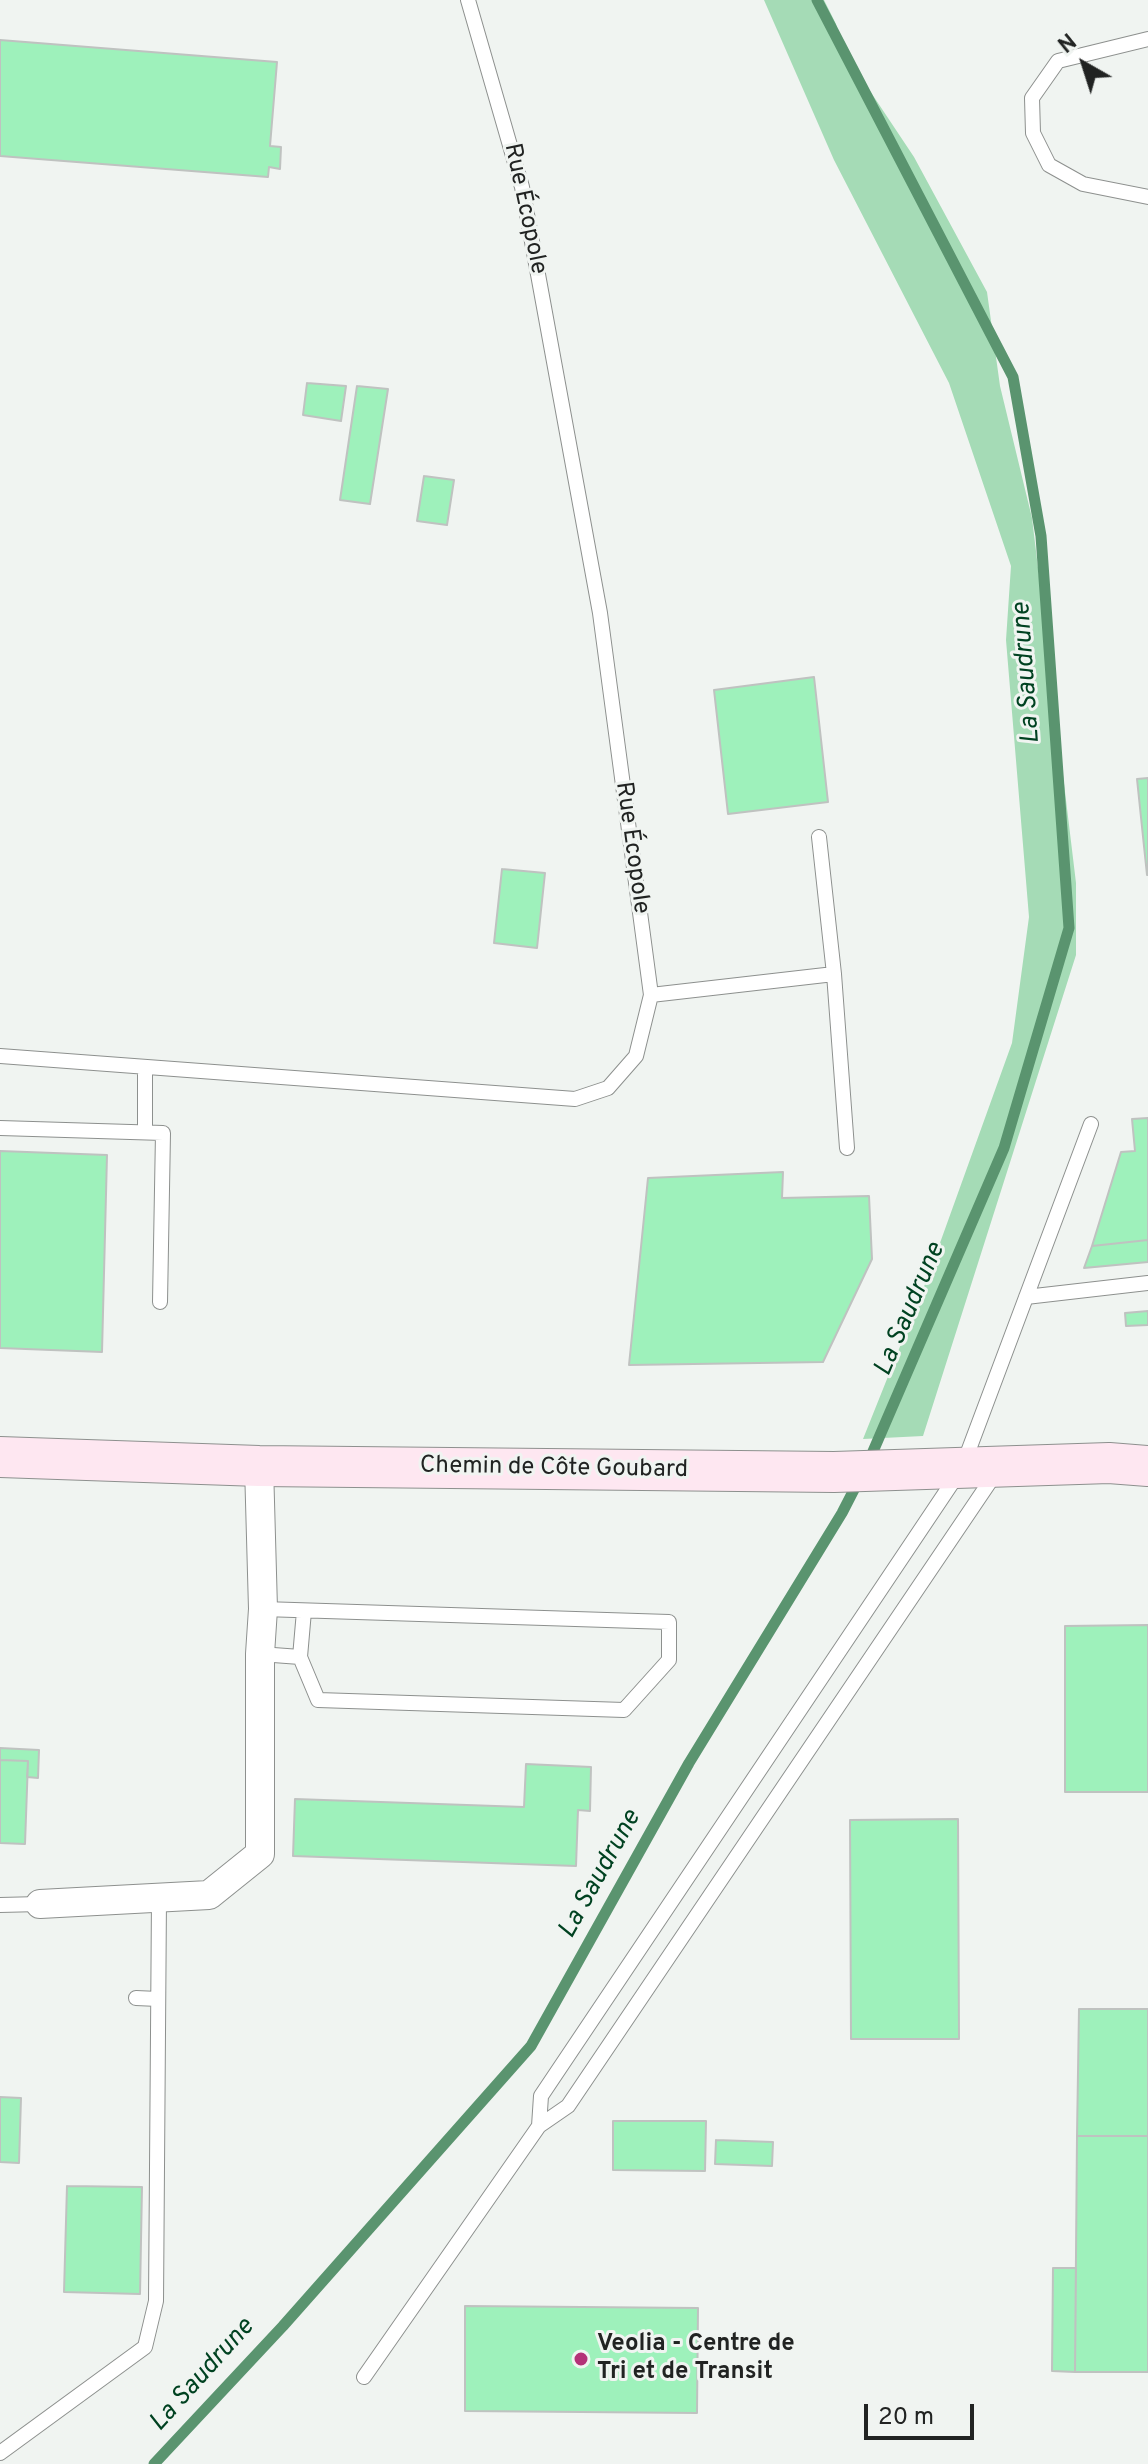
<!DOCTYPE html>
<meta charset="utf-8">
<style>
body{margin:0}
#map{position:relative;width:1148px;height:2464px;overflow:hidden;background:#f0f4f1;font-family:Overpass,sans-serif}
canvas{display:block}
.north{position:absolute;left:1044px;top:24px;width:80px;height:80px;-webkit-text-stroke:6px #f0f4f1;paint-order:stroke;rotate:321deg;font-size:22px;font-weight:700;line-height:32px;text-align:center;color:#212322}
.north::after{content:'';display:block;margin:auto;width:28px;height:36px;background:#212322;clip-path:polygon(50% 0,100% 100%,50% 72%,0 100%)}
.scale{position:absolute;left:864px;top:2404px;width:110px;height:36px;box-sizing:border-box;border:4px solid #212322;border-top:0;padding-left:10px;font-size:24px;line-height:28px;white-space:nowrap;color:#212322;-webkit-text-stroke:6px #f0f4f1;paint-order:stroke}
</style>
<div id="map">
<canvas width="1148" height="2464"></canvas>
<div class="north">N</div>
<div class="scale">20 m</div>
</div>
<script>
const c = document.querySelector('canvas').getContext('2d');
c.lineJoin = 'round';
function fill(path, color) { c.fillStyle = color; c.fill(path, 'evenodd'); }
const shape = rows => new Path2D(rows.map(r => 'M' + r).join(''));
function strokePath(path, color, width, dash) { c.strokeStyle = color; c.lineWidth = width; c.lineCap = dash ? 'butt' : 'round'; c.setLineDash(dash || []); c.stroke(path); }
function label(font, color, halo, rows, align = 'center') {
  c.font = font + ' Overpass,sans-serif'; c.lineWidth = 6; c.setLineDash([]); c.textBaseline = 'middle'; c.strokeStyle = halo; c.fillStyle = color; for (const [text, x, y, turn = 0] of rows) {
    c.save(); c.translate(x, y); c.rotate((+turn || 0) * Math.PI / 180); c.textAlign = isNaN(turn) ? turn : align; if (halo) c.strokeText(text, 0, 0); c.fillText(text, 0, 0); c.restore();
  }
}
const green = shape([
 [764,0,824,0,836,24,842,49,914,157,987,292,1000,386,1032,518,1076,883,1076,955,923,1436,863,1439,927,1279,1012,1043,1029,917,1006,640,1011,566,949,383,834,160]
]);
const stream = shape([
 [817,0,1013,377,1041,536,1069,928,1004,1148,868,1463],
 [154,2464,283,2326,531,2046,689,1763,842,1513,860,1478]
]);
const building = shape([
 [0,40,277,62,270,146,281,147,280,169,269,167,268,177,0,156,0,40],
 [307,383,346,386,341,421,303,415,307,383],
 [357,386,388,389,370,504,340,500,357,386],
 [424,476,454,480,447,525,417,521,424,476],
 [814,677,828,802,728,814,714,690,814,677],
 [1148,778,1148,875,1147,875,1137,779,1148,778],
 [502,869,545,873,537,948,494,943,502,869],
 [1148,1118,1148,1240,1092,1246,1121,1152,1135,1151,1132,1119,1148,1118],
 [0,1151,107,1155,102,1352,0,1348,0,1151],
 [783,1172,782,1198,869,1196,872,1259,823,1362,629,1365,648,1178,783,1172],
 [1148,1240,1148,1262,1084,1268,1092,1246,1148,1240],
 [1148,1311,1148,1325,1126,1326,1125,1313,1148,1311],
 [1148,1625,1148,1792,1065,1792,1065,1626,1148,1625],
 [0,1748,39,1750,38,1778,27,1777,28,1761,0,1760,0,1748],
 [0,1760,28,1761,25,1844,0,1843,0,1760],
 [526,1764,591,1767,590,1811,578,1810,576,1866,293,1856,295,1799,524,1807,526,1764],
 [958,1819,959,2039,851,2039,850,1820,958,1819],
 [1079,2009,1148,2009,1148,2136,1077,2136,1079,2009],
 [0,2097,21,2098,19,2163,0,2162,0,2097],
 [613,2121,706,2121,705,2171,613,2170,613,2121],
 [1077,2136,1148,2136,1148,2372,1075,2372,1077,2136],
 [716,2140,773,2142,772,2166,715,2164,716,2140],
 [67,2186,142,2187,140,2294,64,2292,67,2186],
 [1053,2268,1076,2268,1075,2372,1052,2371,1053,2268],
 [465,2306,698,2308,697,2413,465,2411,465,2306]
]);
const lane = shape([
 [1148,39,1058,61,1032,98,1033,133,1049,165,1083,184,1148,197],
 [834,974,847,1148],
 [651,995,834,974,819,837],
 [0,1056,575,1099,608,1088,636,1056,651,995,600,613,522,187,468,0],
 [0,1128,163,1133,160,1302],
 [145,1132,145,1067],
 [1026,1297,1148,1283],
 [260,1654,300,1657,318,1700,624,1710,669,1660,669,1622,263,1609],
 [300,1657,304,1611],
 [0,1905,40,1904],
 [136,1998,158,1999],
 [539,2126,541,2096,962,1468,1091,1124],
 [364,2377,539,2126,568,2106,995,1474],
 [0,2453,145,2347,156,2301,159,1898]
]);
const street = shape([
 [40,1904,209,1895,260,1854,260,1654,263,1609,259,1466]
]);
const secondary = shape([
 [0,1457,259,1466,834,1472,1109,1463,1148,1466]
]);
const markers = [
 [581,2359,8,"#b43178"]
];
const streetNames = [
 ["Rue Écopole",524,209,78],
 ["Rue Écopole",631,848,82],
 ["Chemin de Côte Goubard",554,1469,1]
];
const poiNames = [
 ["Veolia - Centre de",597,2345],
 ["Tri et de Transit",597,2373]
];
const waterNames = [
 ["La Saudrune",1028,673,-94],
 ["La Saudrune",911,1310,-67],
 ["La Saudrune",601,1875,-61],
 ["La Saudrune",203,2376,-48]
];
fill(green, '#a5dbb6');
strokePath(stream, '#5a946f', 11);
fill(building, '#9ef1bb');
strokePath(building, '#bfc2c0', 2);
strokePath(lane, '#8d908e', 16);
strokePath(street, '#8d908e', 30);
strokePath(secondary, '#8d908e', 42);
strokePath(lane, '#fff', 14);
strokePath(street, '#fff', 28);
strokePath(secondary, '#fee7f1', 40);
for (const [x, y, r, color] of markers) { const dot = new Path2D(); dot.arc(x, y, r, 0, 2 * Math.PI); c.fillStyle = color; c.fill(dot); strokePath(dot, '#f0f4f1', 3); }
label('24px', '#212322', '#f0f4f1', streetNames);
label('bold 24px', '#212322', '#f0f4f1', poiNames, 'left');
label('italic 26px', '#004221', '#f0f4f1', waterNames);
</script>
